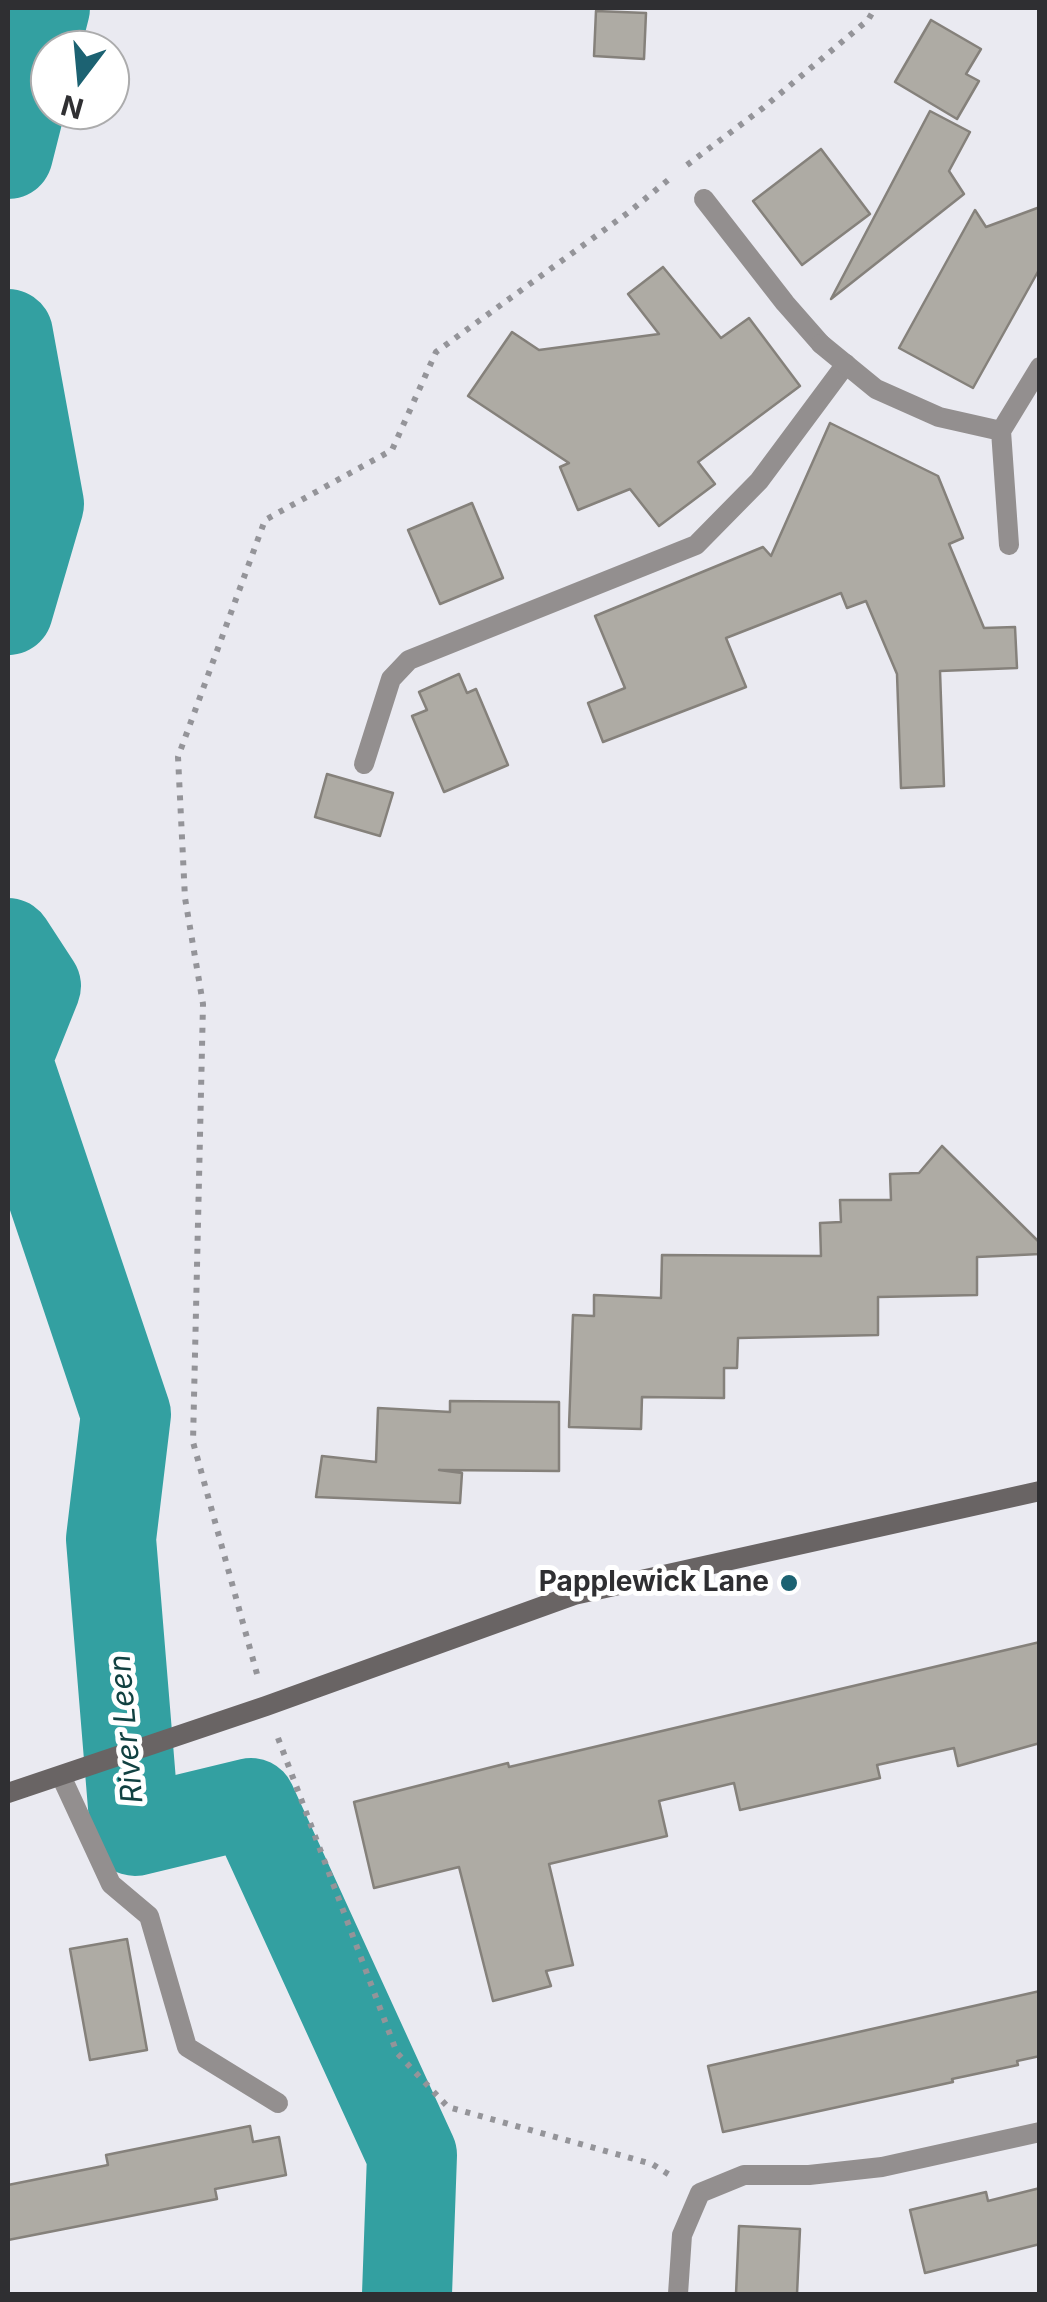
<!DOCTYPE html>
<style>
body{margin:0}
#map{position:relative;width:1047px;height:2302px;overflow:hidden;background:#eaeaf1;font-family:Inter,sans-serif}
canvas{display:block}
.frame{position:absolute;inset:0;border:10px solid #2f2f32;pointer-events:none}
.north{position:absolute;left:30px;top:30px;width:100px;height:100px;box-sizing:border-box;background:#fff;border:2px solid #acacad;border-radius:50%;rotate:196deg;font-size:28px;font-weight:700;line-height:40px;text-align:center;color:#2f2f32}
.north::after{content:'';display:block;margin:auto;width:35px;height:45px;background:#1c6272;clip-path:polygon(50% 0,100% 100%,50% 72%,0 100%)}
</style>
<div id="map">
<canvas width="1047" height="2302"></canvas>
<div class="frame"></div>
<div class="north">N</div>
</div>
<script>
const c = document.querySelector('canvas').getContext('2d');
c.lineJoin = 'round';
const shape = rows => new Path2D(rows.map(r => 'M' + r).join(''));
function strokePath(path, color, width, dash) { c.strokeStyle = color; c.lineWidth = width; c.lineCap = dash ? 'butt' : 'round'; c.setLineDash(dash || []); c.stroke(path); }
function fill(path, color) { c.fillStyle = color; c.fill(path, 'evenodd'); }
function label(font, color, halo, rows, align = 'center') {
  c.font = font + ' Inter,sans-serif'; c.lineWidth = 10; c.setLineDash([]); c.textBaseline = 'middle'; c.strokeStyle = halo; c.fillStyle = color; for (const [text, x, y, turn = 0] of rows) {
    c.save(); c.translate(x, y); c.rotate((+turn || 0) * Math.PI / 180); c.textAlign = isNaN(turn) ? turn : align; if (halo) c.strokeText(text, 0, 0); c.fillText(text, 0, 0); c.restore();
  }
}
const river = shape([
 [8,154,45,8],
 [8,334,39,504,8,610],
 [8,943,36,986,8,1056],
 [8,1063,126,1414,111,1539,135,1831,251,1803,412,2155,407,2294]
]);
const building = shape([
 [596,11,646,13,644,59,594,56,596,11],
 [931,20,981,49,966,74,979,81,957,119,895,82,931,20],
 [930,111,970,132,949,171,964,194,831,299,930,111],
 [821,149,870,214,802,265,753,201,821,149],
 [1040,207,1040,268,973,388,899,348,975,210,986,227,1040,207],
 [663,267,721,338,749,318,800,386,698,462,715,484,659,526,630,489,578,510,560,467,569,463,468,396,512,332,539,350,659,334,628,294,663,267],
 [830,423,938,476,963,538,949,544,984,628,1015,627,1017,668,940,671,944,786,901,788,897,674,866,601,847,608,841,593,726,638,746,687,603,742,588,703,625,688,595,616,763,547,771,556,830,423],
 [472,503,503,578,440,604,408,530,472,503],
 [459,674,467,693,476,689,508,765,444,792,412,716,427,710,419,692,459,674],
 [327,774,393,793,380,836,315,817,327,774],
 [942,1146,1040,1243,1040,1254,977,1257,977,1295,878,1297,878,1335,738,1338,737,1368,724,1368,724,1398,642,1397,641,1429,569,1427,573,1315,594,1316,594,1295,661,1298,662,1255,821,1256,820,1223,841,1222,840,1200,891,1200,890,1174,919,1173,942,1146],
 [450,1401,559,1402,559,1471,439,1470,462,1473,460,1503,316,1497,322,1456,376,1462,378,1408,450,1412,450,1401],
 [1040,1642,1040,1743,958,1766,954,1748,877,1765,880,1778,740,1810,734,1783,659,1801,667,1836,549,1864,573,1965,546,1971,551,1986,493,2001,459,1867,374,1888,354,1802,508,1763,509,1767,1040,1642],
 [127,1939,147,2050,90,2060,70,1949,127,1939],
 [1040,1991,1040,2056,1017,2061,1018,2065,952,2079,953,2082,723,2132,708,2066,1040,1991],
 [250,2126,253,2142,279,2137,286,2175,215,2189,217,2199,8,2240,8,2185,108,2165,106,2155,250,2126],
 [1040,2188,1040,2244,925,2273,910,2210,986,2192,988,2201,1040,2188],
 [739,2226,800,2229,797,2294,736,2294,739,2226]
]);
const path = shape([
 [687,165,763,108,868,20,875,8],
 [257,1674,193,1442,203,1004,185,898,178,757,265,520,392,450,436,352,629,212,673,176],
 [278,1738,397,2053,448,2107,652,2164,673,2177]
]);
const lane = shape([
 [704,199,785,303,821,344],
 [364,764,391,679,409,660,696,545,759,481,846,364],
 [61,1776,111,1884,149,1916,187,2047,278,2103]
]);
const street = shape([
 [821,344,876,389,939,417,1001,431],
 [1009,545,1001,431,1040,367],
 [678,2294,682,2235,700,2193,744,2175,809,2175,882,2167,1040,2132]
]);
const secondary = shape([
 [8,1793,266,1706,574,1595,1040,1491]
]);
const markers = [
 [789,1583,10,"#1c6272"]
];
const poiNames = [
 ["Papplewick Lane",769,1583]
];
const waterNames = [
 ["River Leen",127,1729,-95]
];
strokePath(river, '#33a0a1', 90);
fill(building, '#aeaba4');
strokePath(building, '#85817b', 2.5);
strokePath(path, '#949499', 6, [5, 8]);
strokePath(lane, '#938f8f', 20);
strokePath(street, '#938f8f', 20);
strokePath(secondary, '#696464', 20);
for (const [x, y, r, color] of markers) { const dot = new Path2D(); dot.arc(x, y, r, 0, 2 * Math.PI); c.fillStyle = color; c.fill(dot); strokePath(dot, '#fff', 4); }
label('bold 28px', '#2f2f32', '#fff', poiNames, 'right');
label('italic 30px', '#114141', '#fff', waterNames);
</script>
